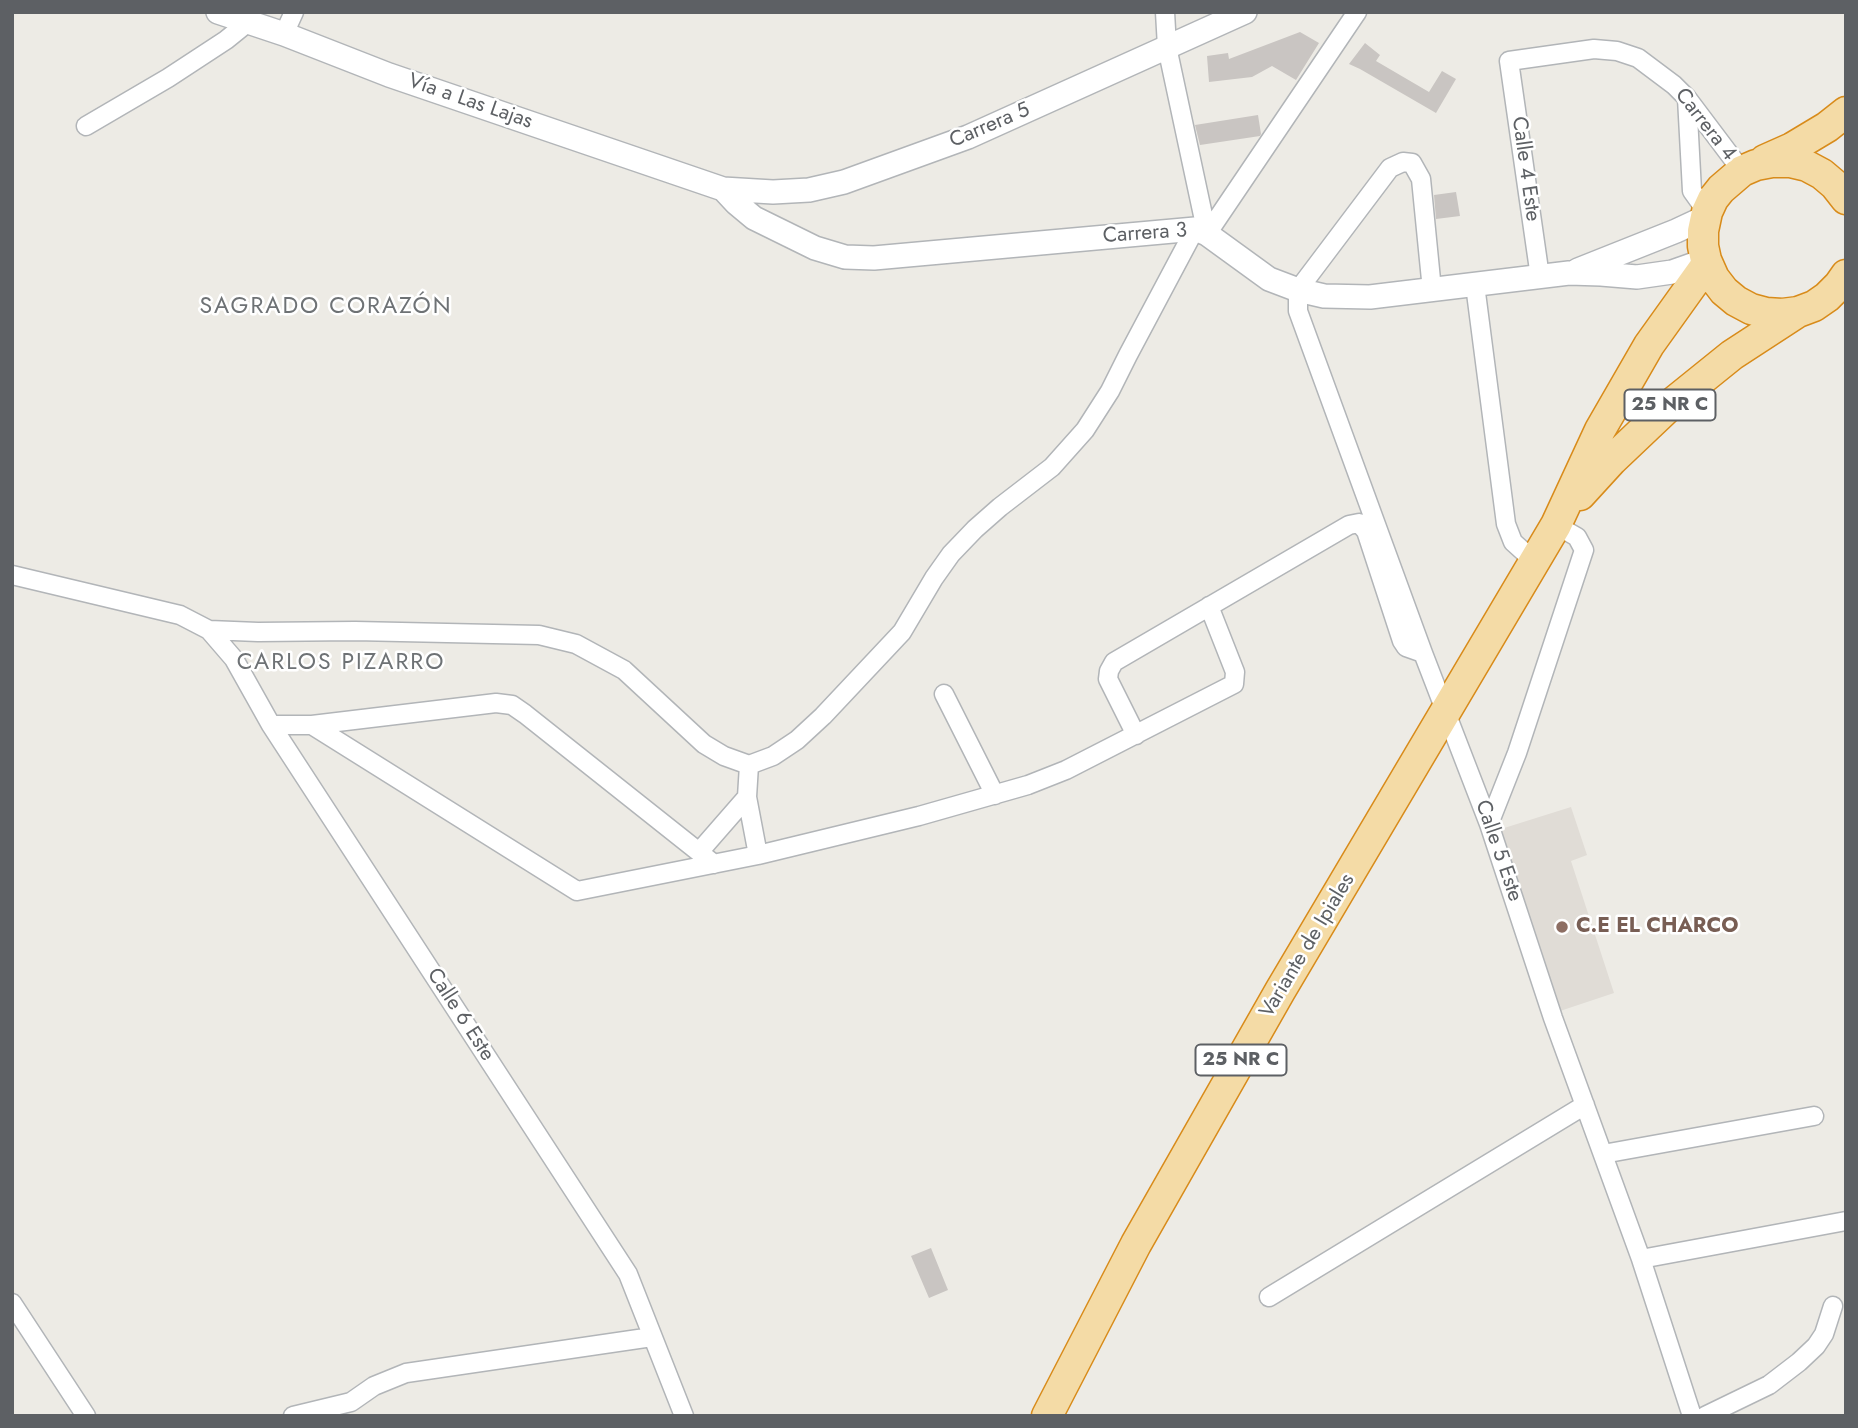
<!DOCTYPE html>
<meta charset="utf-8">
<style>
body{margin:0}
#map{position:relative;width:1858px;height:1428px;overflow:hidden;background:#edebe5;font-family:Jost,sans-serif}
canvas{display:block}
.frame{position:absolute;inset:0;border:14px solid #5d6064;pointer-events:none}
</style>
<div id="map">
<canvas width="1858" height="1428"></canvas>
<div class="frame"></div>
</div>
<script>
const c = document.querySelector('canvas').getContext('2d');
c.lineJoin = 'round';
function fill(path, color) { c.fillStyle = color; c.fill(path, 'evenodd'); }
const shape = rows => new Path2D(rows.map(r => 'M' + r).join(''));
function strokePath(path, color, width, dash) { c.strokeStyle = color; c.lineWidth = width; c.lineCap = dash ? 'butt' : 'round'; c.setLineDash(dash || []); c.stroke(path); }
function label(font, color, halo, rows, align = 'center') {
  c.font = font + ' Jost,sans-serif'; c.lineWidth = 5; c.setLineDash([]); c.textBaseline = 'middle'; c.strokeStyle = halo; c.fillStyle = color; for (const [text, x, y, turn = 0] of rows) {
    c.save(); c.translate(x, y); c.rotate((+turn || 0) * Math.PI / 180); c.textAlign = isNaN(turn) ? turn : align; if (halo) c.strokeText(text, 0, 0); c.fillText(text, 0, 0); c.restore();
  }
}
const education = shape([
 [1571,807,1587,855,1571,861,1614,993,1560,1011,1501,829]
]);
const building = shape([
 [1300,32,1319,43,1296,80,1272,66,1252,77,1209,82,1207,56,1228,53,1229,59],
 [1365,43,1380,55,1376,61,1429,92,1442,71,1456,79,1436,113,1360,69,1349,64],
 [1258,115,1261,134,1260,136,1200,145,1195,125],
 [1456,192,1460,216,1436,219,1434,195],
 [931,1248,948,1290,929,1298,911,1256]
]);
const minor = shape([
 [1165,12,1167,47,1207,234],
 [284,34,294,12],
 [1687,98,1692,191,1707,212],
 [86,126,168,78,226,40,247,23],
 [1207,234,1357,12],
 [1540,277,1509,61,1594,49,1617,51,1638,58,1674,85,1687,98,1742,171],
 [1475,285,1506,524,1513,542,1534,561],
 [1432,290,1421,179,1412,163,1403,162,1390,168,1298,290,1298,311,1423,653,1489,824,1553,1018,1641,1259,1692,1416],
 [12,575,180,615,209,630,258,632,355,631,539,635,576,644,624,670,704,744,724,756,749,765,773,756,797,740,823,716,902,632,934,578,951,554,975,529,1000,507,1052,467,1085,430,1110,391,1128,355,1195,229],
 [209,630,234,659,271,725,628,1274,684,1416],
 [944,694,995,795],
 [271,725,312,725,496,703,512,705,525,714,714,864],
 [312,725,577,891,758,855,919,816,1028,785,1066,770,1234,684,1235,672,1209,606],
 [1136,735,1108,679,1109,671,1114,662,1349,525,1359,523,1366,531,1402,641,1406,647,1423,653],
 [749,765,747,797,758,855],
 [1489,824,1517,753,1584,550,1577,537,1556,525],
 [699,852,747,797],
 [1603,1154,1814,1116],
 [1641,1259,1846,1221],
 [1269,1297,1585,1105],
 [12,1303,86,1416],
 [293,1416,351,1402,374,1386,406,1373,652,1337],
 [1705,1416,1769,1385,1799,1362,1816,1346,1824,1334,1833,1306]
]);
const tertiary = shape([
 [218,12,284,34,389,75,723,189,773,192,809,190,844,182,968,137,1245,12],
 [723,189,736,203,754,218,815,248,845,257,874,258,1195,229,1207,234,1269,279,1298,290,1324,296,1370,297,1569,273,1601,274,1637,277,1672,272,1706,260],
 [1578,270,1676,231,1706,217]
]);
const trunk = shape([
 [1765,160,1792,148,1827,127,1846,112],
 [1846,199,1835,185,1822,174,1807,166,1790,162,1772,162,1756,165,1742,171,1721,189,1713,199,1707,212,1703,231,1703,246,1706,260,1714,278,1724,291,1736,301,1751,309,1766,313,1782,314,1798,312,1814,306,1827,297,1839,285,1846,275],
 [1580,495,1612,460,1670,405,1732,355,1798,312],
 [1047,1416,1136,1244,1280,991,1556,525,1600,430,1649,345,1707,264]
]);
const markers = [
 [1562,927,7,"#8d6e63"]
];
const shields = [
 [1670,405,91],
 [1241,1060,91]
];
const shieldNames = [
 ["25 NR C",1670,405],
 ["25 NR C",1241,1060]
];
const streetNames = [
 ["Vía a Las Lajas",470,102,19],
 ["Carrera 4",1705,125,52],
 ["Carrera 5",990,126,-23],
 ["Calle 4 Este",1525,169,82],
 ["Carrera 3",1145,234,-4],
 ["Calle 5 Este",1498,851,71],
 ["Variante de Ipiales",1308,946,-59],
 ["Calle 6 Este",460,1015,57]
];
const educationNames = [
 ["C.E EL CHARCO",1576,927]
];
const neighbourhoodNames = [
 ["SAGRADO CORAZÓN",326,307],
 ["CARLOS PIZARRO",341,663]
];
fill(education, '#e0dcd6');
fill(building, '#c9c5c2');
strokePath(minor, '#b2b5b8', 21);
strokePath(tertiary, '#b2b5b8', 26);
strokePath(trunk, '#d88b1a', 33);
strokePath(minor, '#fff', 18);
strokePath(tertiary, '#fff', 23);
strokePath(trunk, '#f4dba6', 30);
for (const [x, y, r, color] of markers) { const dot = new Path2D(); dot.arc(x, y, r, 0, 2 * Math.PI); c.fillStyle = color; c.fill(dot); strokePath(dot, '#fff', 2.5); }
for (const [x, y, w] of shields) { const box = new Path2D(); box.roundRect(x - w / 2, y - 15.5, w, 31, 5); c.fillStyle = '#fff'; c.fill(box); strokePath(box, '#5d6064', 2); }
label('bold 19px', '#5d6064', null, shieldNames);
label('21px', '#5d6064', '#fff', streetNames);
label('bold 21px', '#785e54', '#fff', educationNames, 'left');
c.letterSpacing = '2px';
label('23px', '#6e7275', '#fff', neighbourhoodNames);
c.letterSpacing = '0px';
</script>
